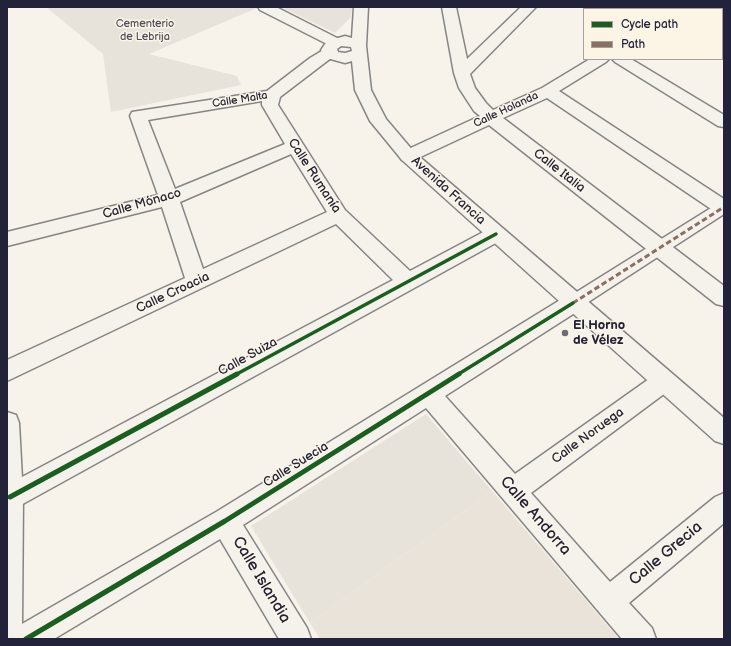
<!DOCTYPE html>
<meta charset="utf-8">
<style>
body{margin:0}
#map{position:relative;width:731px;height:646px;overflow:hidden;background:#f7f3ea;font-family:"Balsamiq Sans",sans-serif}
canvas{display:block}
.frame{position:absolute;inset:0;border:8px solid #22223b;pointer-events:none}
.legend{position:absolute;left:583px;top:8px;width:140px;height:52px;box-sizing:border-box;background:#fcf5e5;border:1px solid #a5a1a1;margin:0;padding:5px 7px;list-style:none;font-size:12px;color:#22223b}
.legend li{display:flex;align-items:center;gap:8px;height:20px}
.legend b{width:20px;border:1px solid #a5a1a1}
</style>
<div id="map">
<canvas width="731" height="646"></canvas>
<div class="frame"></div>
<ul class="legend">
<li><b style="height:5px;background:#1b5e20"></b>Cycle path</li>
<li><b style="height:5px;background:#8d6e63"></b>Path</li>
</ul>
</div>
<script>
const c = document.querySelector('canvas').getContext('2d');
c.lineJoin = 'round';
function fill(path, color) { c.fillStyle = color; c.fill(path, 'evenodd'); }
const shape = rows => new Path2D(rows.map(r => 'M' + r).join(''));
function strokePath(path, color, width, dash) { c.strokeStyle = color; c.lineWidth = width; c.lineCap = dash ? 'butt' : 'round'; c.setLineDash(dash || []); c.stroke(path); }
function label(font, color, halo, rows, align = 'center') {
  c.font = font + ' "Balsamiq Sans",sans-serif'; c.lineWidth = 3; c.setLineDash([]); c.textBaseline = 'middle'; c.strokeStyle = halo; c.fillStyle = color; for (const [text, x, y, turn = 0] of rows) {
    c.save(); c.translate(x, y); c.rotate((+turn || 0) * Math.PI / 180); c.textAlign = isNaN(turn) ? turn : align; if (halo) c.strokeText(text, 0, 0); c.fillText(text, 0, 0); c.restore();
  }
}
const built = shape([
 [492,491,619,639,320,639,310,623]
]);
const green = shape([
 [46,7,254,7,257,8,149,54,237,76,241,85,111,112,103,54],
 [281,7,352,7,351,17,335,33],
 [426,414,492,491,310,623,251,526]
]);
const pedestrian = shape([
 [724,202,724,214,579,308,573,309,567,308,565,303,567,298,719,203,724,202]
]);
const minor = shape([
 [258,7,276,7,341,40,344,43,341,46,336,48,331,46,260,10,258,7],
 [442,7,456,7,467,59,521,7,536,7,470,74,475,88,486,103,493,110,542,88,590,59,609,59,606,62,559,91,724,199,724,215,717,213,547,98,503,118,724,286,724,306,716,304,489,125,414,160,408,162,402,160,399,156,402,152,480,116,474,111,459,88,454,73,442,7],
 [612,7,626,7,627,9,613,9,612,7],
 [633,7,649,7,650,9,634,9,633,7],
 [683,7,697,7,696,9,682,9,683,7],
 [722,46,724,47,724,58,722,57,722,46],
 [330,47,335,49,338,52,335,55,280,97,278,105,345,210,410,271,489,229,496,227,503,229,506,234,503,239,19,506,10,510,7,508,7,485,393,280,336,224,7,381,7,360,185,278,162,207,7,246,7,232,158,195,130,116,132,112,267,91,310,58,325,49,330,47],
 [262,101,262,105,285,144,175,189,148,120,262,101],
 [291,154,327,212,203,269,180,202,291,154],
 [612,59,631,59,724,115,724,127,718,126,615,62,612,59],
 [573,295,581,297,584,303,581,309,445,396,515,474,656,374,664,371,672,374,676,381,672,388,531,493,610,582,715,497,724,493,724,523,629,603,652,628,656,639,622,639,426,408,243,525,307,628,311,639,279,639,220,539,54,639,11,639,15,628,216,512,565,297,573,295]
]);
const tertiary = shape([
 [354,7,368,7,366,46,371,90,386,119,414,152,724,418,724,444,715,441,402,160,370,121,355,90,352,61,345,63,327,58,321,50,325,44,331,40,345,36,352,38,354,7],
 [341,46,351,47,352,51,345,53,338,52,337,49,341,46],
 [7,412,16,415,19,423,23,497,22,625,17,635,9,639,7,639,7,412]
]);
const quiet = shape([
 [573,303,724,207]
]);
const cyclewayFar1 = shape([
 [235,375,496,234],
 [457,375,573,303]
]);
const cycleway = shape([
 [10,497,237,374],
 [26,639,225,521,459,374]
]);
const markers = [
 [565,333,4,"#6d6b78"]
];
const farParknames = [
 ["Cementerio",145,24],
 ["de Lebrija",145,37]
];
const farStreetnames = [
 ["Calle Malta",240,100,-9],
 ["Calle Holanda",506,110,-25]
];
const streetNames = [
 ["Calle Italia",559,171,38],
 ["Calle Rumanía",314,176,57],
 ["Avenida Francia",448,191,42],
 ["Calle Mónaco",142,204,-16],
 ["Calle Croacia",173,293,-25],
 ["Calle Suiza",248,357,-29],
 ["Calle Noruega",588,436,-36],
 ["Calle Suecia",296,465,-32]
];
const poiNames = [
 ["El Horno",573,326],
 ["de Vélez",573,341]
];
const nearStreetnames = [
 ["Calle Andorra",535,516,49],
 ["Calle Grecia",666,554,-40],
 ["Calle Islandia",261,580,59]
];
fill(built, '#e9e3d9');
fill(green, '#e8e3da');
strokePath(pedestrian, '#868485', 3);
strokePath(minor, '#868485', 3);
strokePath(tertiary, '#868485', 3);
fill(pedestrian, '#f5f2ec');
fill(minor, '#f5f2ec');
fill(tertiary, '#f5f2ec');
strokePath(quiet, '#8d6e63', 3, [5.5, 3]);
strokePath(cyclewayFar1, '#1b5e20', 3.5);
strokePath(cycleway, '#1b5e20', 5);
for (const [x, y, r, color] of markers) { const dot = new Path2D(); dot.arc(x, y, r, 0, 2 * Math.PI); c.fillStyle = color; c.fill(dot); strokePath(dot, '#fcf5e5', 1.5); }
label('11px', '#504f5f', '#fcf5e5', farParknames);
label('11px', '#22223b', '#fcf5e5', farStreetnames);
label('13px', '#22223b', '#fcf5e5', streetNames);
label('bold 13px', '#22223b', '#fcf5e5', poiNames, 'left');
label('16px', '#22223b', '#fcf5e5', nearStreetnames);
</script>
